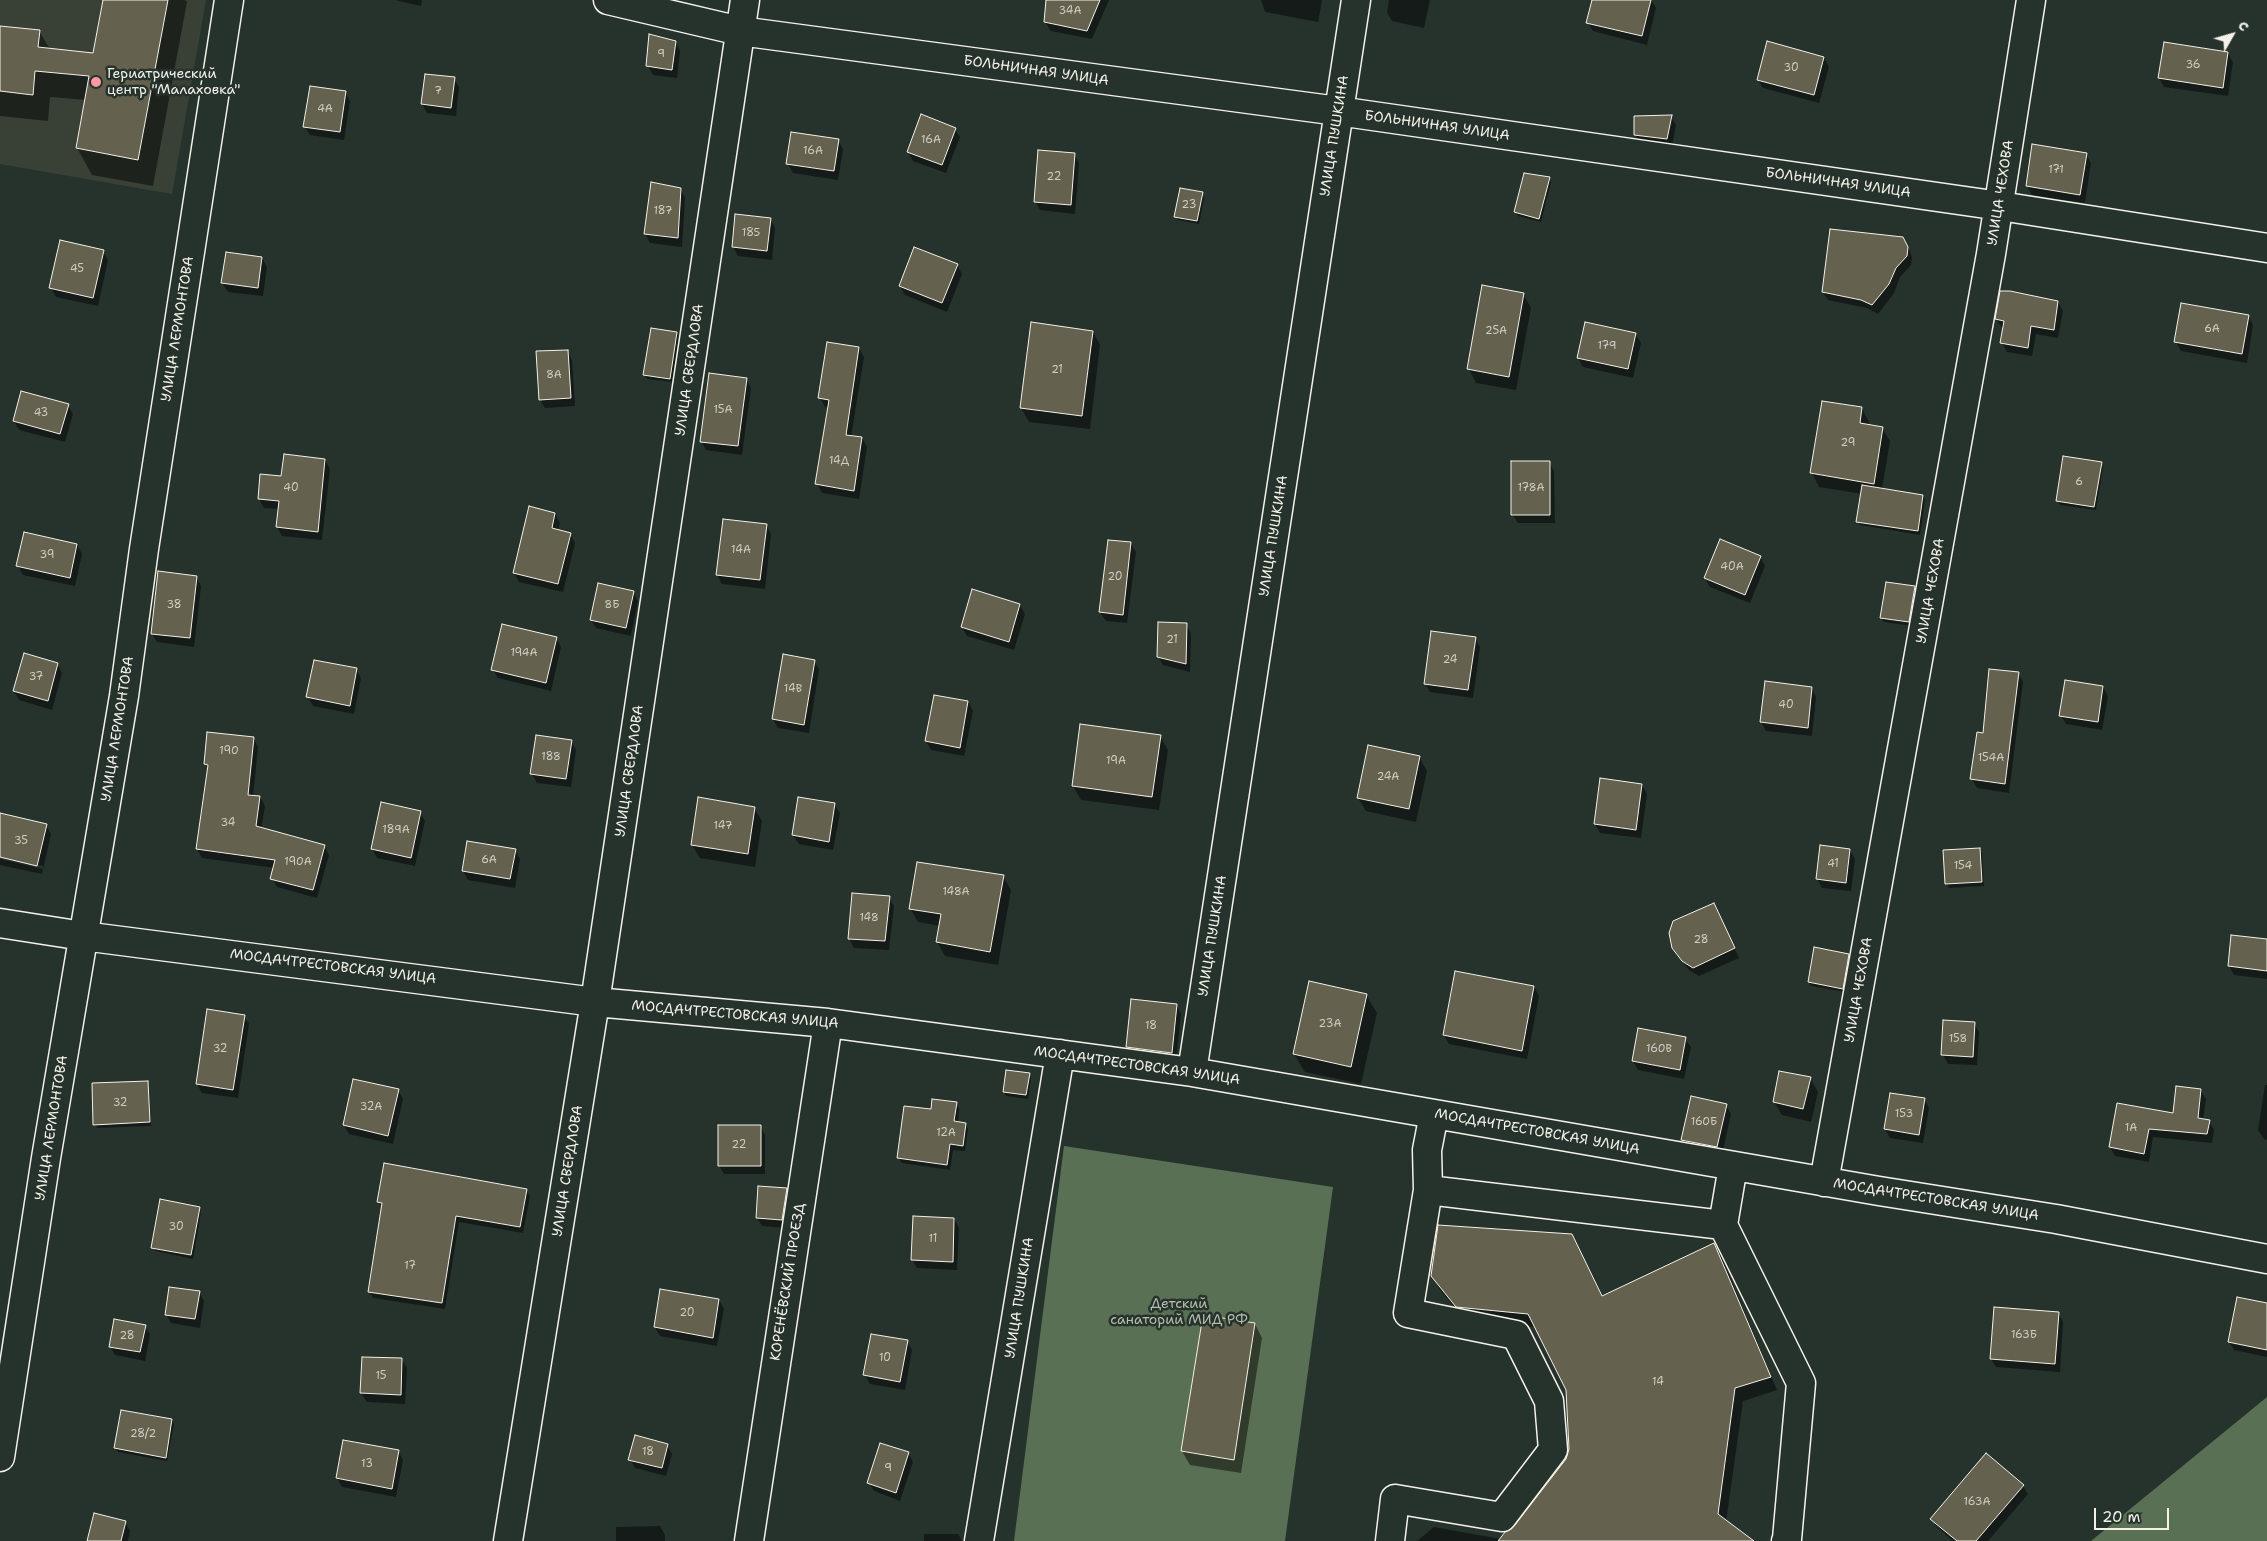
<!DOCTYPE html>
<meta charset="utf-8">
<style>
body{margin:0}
#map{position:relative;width:2267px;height:1541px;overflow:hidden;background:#26332d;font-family:"Shantell Sans",sans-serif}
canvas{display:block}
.north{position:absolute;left:2207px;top:10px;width:50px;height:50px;-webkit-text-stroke:4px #26332d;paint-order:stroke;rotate:52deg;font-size:14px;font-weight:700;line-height:20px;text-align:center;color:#f4f1e8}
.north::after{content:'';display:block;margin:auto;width:18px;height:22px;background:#f4f1e8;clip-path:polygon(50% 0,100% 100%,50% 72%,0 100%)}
.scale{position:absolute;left:2094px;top:1508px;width:75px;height:22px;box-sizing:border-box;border:2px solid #f4f1e8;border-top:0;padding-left:6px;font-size:15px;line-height:18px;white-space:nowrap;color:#f4f1e8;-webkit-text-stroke:4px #26332d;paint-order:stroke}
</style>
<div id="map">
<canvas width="2267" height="1541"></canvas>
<div class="north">С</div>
<div class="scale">20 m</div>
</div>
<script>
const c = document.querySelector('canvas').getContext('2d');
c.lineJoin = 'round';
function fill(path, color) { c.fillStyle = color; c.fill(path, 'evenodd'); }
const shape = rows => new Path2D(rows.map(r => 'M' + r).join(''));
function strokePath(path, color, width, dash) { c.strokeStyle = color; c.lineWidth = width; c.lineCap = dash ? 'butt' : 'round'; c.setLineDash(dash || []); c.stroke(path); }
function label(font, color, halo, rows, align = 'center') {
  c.font = font + ' "Shantell Sans",sans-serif'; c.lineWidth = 5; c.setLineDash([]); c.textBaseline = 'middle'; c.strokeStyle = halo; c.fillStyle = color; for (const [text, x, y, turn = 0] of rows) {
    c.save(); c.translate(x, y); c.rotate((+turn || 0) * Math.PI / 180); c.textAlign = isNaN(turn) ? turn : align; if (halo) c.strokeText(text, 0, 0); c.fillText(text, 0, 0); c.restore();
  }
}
const built = shape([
 [0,0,206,0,172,194,0,164]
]);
const green = shape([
 [1064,1146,1333,1187,1285,1541,1014,1541],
 [2267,1397,2267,1541,2091,1541]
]);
const shadow = shape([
 [104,0,185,0,187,2,153,186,92,175,77,148,86,100,50,97,48,121,0,116,0,27,39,31,50,49,94,54],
 [395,0,422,0,421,6],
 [1048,0,1109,0,1092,39,1051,31,1045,22],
 [1261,0,1322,0,1318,22,1265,12],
 [1389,0,1430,0,1424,28,1392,21,1387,12],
 [1593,0,1651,0,1656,8,1647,45,1593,31,1588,23],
 [675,42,680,51,677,78,653,75,648,66],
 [2228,54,2233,62,2228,96,2164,87,2159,78],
 [1824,58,1829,67,1819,103,1763,88,1758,80],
 [454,79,459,87,456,116,427,113,422,104],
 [345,92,350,101,344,140,310,135,305,127],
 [1671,117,1676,125,1672,147,1640,143,1635,135],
 [955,129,960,137,946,173,913,161,908,152],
 [838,140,843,149,838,180,793,173,788,164],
 [2033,145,2086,154,2091,163,2085,203,2032,195,2027,186],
 [1074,155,1079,163,1075,214,1040,210,1035,201],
 [1549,178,1551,182,1541,222,1518,216,1516,212],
 [680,189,685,198,682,247,650,243,645,234],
 [1202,194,1204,198,1199,224,1178,220,1176,216],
 [770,219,775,228,772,260,738,256,733,247],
 [1908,247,1912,257,1911,265,1900,277,1894,293,1878,314,1867,308,1828,300,1823,292],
 [103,251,108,260,98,306,56,297,51,288],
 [262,258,267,267,263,296,228,292,222,283],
 [957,265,962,274,947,312,905,295,900,286],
 [1523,294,1531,308,1516,390,1476,383,1469,369],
 [2058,302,2063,311,2058,338,2036,334,2032,356,2007,352,2002,343,2004,328,2002,328,1996,319],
 [2248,316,2253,325,2247,363,2181,351,2176,342],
 [1586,324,1636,335,1641,343,1633,378,1583,367,1578,358],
 [1093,332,1100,345,1090,429,1029,422,1021,408],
 [676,333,679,337,672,382,647,379,645,375],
 [859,348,864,357,851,437,862,438,867,447,859,499,822,493,817,484,829,408,825,407,820,398],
 [567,351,572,360,575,406,545,408,540,400],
 [746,379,751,388,742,455,706,450,701,441],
 [68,405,73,414,65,442,19,430,14,421],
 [1862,409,1869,422,1869,426,1882,428,1890,441,1882,489,1922,496,1925,500,1920,535,1860,525,1857,521,1862,494,1819,487,1812,473],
 [325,460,330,469,322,540,282,536,277,527,279,509,264,508,259,499,282,477],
 [1549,462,1554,471,1555,523,1518,523,1512,514],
 [2101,463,2103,467,2096,510,2060,505,2058,501],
 [555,514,560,523,558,531,570,534,575,543,563,592,519,582,514,573],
 [766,525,771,534,765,589,722,584,717,575],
 [1131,544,1136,552,1127,623,1106,621,1100,612],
 [77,545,82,554,75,586,23,575,18,566],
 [1760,557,1765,566,1750,603,1710,587,1705,578],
 [196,577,201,586,194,647,157,642,152,634],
 [1915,588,1917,591,1911,626,1884,622,1881,618],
 [633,592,638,601,631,636,596,628,591,620],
 [1020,605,1025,614,1014,650,967,636,962,627],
 [1186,624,1191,633,1190,672,1163,665,1158,656],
 [556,638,561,647,551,691,498,678,493,670],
 [1475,638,1480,647,1473,698,1430,692,1425,684],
 [814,661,819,669,809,733,778,728,773,719],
 [57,664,62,673,52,710,19,700,14,691],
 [356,669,361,678,354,714,313,706,308,697],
 [2018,673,2023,682,2009,793,1977,788,1972,779,1984,734],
 [1766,683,1811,688,1816,697,1812,736,1766,731,1761,722],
 [2103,687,2108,696,2102,730,2066,724,2061,716],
 [968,702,973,711,964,756,931,750,926,741],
 [1160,736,1168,750,1159,810,1081,800,1073,786],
 [253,738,258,747,253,797,260,797,265,806,261,829,324,846,329,855,317,898,277,887,272,878,275,868,202,858,197,849,208,770,205,764],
 [571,741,576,750,571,787,537,783,532,774],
 [1419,757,1427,771,1416,822,1366,811,1358,798],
 [1642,785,1647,794,1641,838,1600,833,1595,824],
 [834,804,840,813,833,850,799,844,793,835],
 [754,808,762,821,755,867,700,858,692,845],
 [420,812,425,821,415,866,377,858,372,849],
 [0,814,46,825,51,834,42,874,0,865,0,859,43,869,43,866,0,856],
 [1979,849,1982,853,1984,886,1949,888,1947,884],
 [515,850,520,859,515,888,468,880,463,871],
 [1849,850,1855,859,1851,891,1822,888,1817,879],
 [1003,876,1011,890,998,965,945,956,937,942,940,926,918,922,910,908],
 [853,894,889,898,894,906,889,950,854,948,849,939],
 [1718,913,1739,958,1699,976,1689,970,1679,957],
 [2232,936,2267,940,2267,979,2234,975,2229,966],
 [1848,955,1851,959,1845,992,1811,986,1809,982],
 [1534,987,1539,996,1527,1059,1449,1044,1444,1035],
 [1366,995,1377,1013,1361,1084,1305,1072,1294,1054],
 [1176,1005,1181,1014,1176,1061,1132,1056,1127,1047],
 [244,1016,249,1024,238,1098,202,1093,197,1084],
 [1974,1023,1979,1032,1977,1065,1948,1064,1943,1055],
 [1685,1039,1691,1047,1684,1079,1638,1070,1633,1061],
 [1029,1074,1031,1078,1028,1099,1006,1096,1004,1092],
 [1810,1078,1818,1092,1811,1122,1782,1115,1774,1102],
 [147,1083,149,1087,151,1126,97,1128,94,1124],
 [2265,1085,2267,1085,2267,1140,2264,1139,2258,1130],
 [398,1090,403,1099,393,1144,349,1134,344,1125],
 [2200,1090,2206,1099,2203,1120,2209,1121,2214,1130,2212,1143,2153,1137,2149,1162,2115,1156,2110,1147,2174,1114],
 [1924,1099,1929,1108,1923,1143,1890,1138,1885,1129],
 [956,1104,959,1109,958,1123,965,1124,968,1129,965,1151,953,1150,950,1170,902,1163,898,1157,932,1110],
 [1726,1105,1731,1114,1722,1155,1688,1148,1682,1139],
 [760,1126,765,1135,765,1174,724,1174,719,1165],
 [526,1190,530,1196,523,1233,459,1222,445,1309,373,1298,369,1291,382,1208,379,1202],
 [786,1190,791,1198,787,1228,762,1226,757,1218],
 [199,1208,201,1212,193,1259,155,1251,153,1247],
 [954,1219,959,1228,957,1270,917,1268,912,1259],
 [1714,1245,1722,1258,1777,1390,1743,1401,1726,1522,1748,1541,1417,1541,1434,1527,1501,1539,1515,1527,1567,1460,1570,1450,1568,1390,1536,1327,1465,1320,1440,1290,1432,1276,1602,1297],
 [199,1292,204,1301,200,1328,171,1323,166,1314],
 [719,1300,724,1309,717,1346,660,1336,655,1327],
 [2267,1305,2267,1357,2234,1350,2229,1342],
 [2058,1313,2063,1322,2060,1372,1996,1367,1991,1359],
 [1255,1324,1262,1338,1241,1473,1190,1465,1182,1451],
 [145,1326,150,1334,145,1361,115,1355,110,1346],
 [907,1342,912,1350,905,1390,870,1384,865,1375],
 [402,1360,407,1368,405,1404,367,1402,361,1393],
 [172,1420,174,1424,167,1461,118,1452,115,1448],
 [667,1445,672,1454,666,1476,635,1468,630,1459],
 [398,1451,403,1460,396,1497,342,1487,337,1478],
 [908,1453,913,1462,900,1501,874,1491,869,1483],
 [2023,1486,2028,1494,1988,1541,1953,1541,1937,1527,1932,1519],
 [125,1522,130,1531,128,1541,88,1541],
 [660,1526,665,1535,665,1541,616,1541,616,1527],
 [924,1534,958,1534,962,1541,924,1541]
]);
const building = shape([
 [103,0,168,0,138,160,76,148,89,76,35,71,33,95,0,91,0,26,40,30,38,47,93,53,103,0],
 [1046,0,1100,0,1087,31,1044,22,1046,0],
 [1592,0,1651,0,1642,36,1586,23,1592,0],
 [649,34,676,41,672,70,646,66,649,34],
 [1767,41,1824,57,1814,95,1757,80,1767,41],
 [2164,42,2228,52,2223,88,2158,78,2164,42],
 [425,74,455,77,451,108,421,104,425,74],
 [310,86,346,91,340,132,303,127,310,86],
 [921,114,956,128,942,165,907,152,921,114],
 [1672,115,1667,139,1634,135,1634,116,1672,115],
 [791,132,839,139,834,171,786,164,791,132],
 [2032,144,2087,153,2080,195,2026,186,2032,144],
 [1038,150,1075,153,1071,205,1034,202,1038,150],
 [1524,173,1550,177,1539,219,1514,212,1524,173],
 [651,182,681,188,678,238,644,234,651,182],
 [1180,188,1203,192,1197,221,1174,217,1180,188],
 [735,214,771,218,767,251,732,247,735,214],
 [1830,229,1903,237,1908,247,1907,256,1896,268,1889,284,1872,305,1861,300,1822,292,1830,229],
 [60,240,104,250,93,298,49,288,60,240],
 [914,247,958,264,942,303,899,286,914,247],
 [226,252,262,257,258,288,221,283,226,252],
 [1482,285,1524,293,1509,377,1467,369,1482,285],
 [2000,291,2010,291,2058,301,2054,330,2031,326,2028,348,2000,343,2004,321,1995,319,2000,291],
 [2181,303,2249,315,2242,354,2174,342,2181,303],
 [1031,322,1093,331,1082,416,1020,408,1031,322],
 [1585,322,1636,333,1628,369,1577,358,1585,322],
 [651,328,677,332,670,379,643,375,651,328],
 [827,342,859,347,846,435,862,437,854,491,815,484,829,400,818,398,827,342],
 [568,350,571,398,539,400,536,351,568,350],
 [709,373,747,378,738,446,700,442,709,373],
 [21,391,69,404,60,434,13,421,21,391],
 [1822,401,1862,407,1860,423,1883,427,1874,484,1810,473,1822,401],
 [284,454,325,459,318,532,276,527,279,501,258,499,260,474,281,476,284,454],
 [2063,456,2102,462,2094,507,2056,501,2063,456],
 [1511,461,1550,461,1550,515,1511,515,1511,461],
 [1862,485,1923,495,1918,531,1856,522,1862,485],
 [529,506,555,513,552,528,571,533,558,584,513,573,529,506],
 [723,519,767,524,760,580,716,575,723,519],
 [24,532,77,544,70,578,16,566,24,532],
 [1720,539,1761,556,1745,595,1704,578,1720,539],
 [1108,540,1131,542,1123,615,1099,612,1108,540],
 [158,571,197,576,190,638,151,634,158,571],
 [1886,582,1915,586,1909,622,1880,618,1886,582],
 [598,583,634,591,626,628,590,620,598,583],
 [972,589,1020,604,1009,642,961,627,972,589],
 [1158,622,1187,623,1186,664,1157,657,1158,622],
 [502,624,557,637,546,683,491,670,502,624],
 [1431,631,1476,637,1468,690,1424,684,1431,631],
 [24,653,58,663,48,701,13,691,24,653],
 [783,654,815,660,804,725,772,719,783,654],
 [314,660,357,668,350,706,306,697,314,660],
 [1989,669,2019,672,2005,784,1970,779,1977,732,1983,733,1989,669],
 [2065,680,2103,686,2098,722,2059,716,2065,680],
 [1765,681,1812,687,1808,728,1760,722,1765,681],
 [934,695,968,701,960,748,925,741,934,695],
 [1080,724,1161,735,1152,797,1072,786,1080,724],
 [207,732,254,737,248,795,260,796,256,826,325,845,313,890,270,879,275,860,196,849,208,765,204,764,207,732],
 [536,735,572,740,566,779,530,774,536,735],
 [1368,745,1420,756,1409,809,1357,798,1368,745],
 [1600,778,1642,784,1636,830,1594,824,1600,778],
 [698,797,755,807,748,854,691,845,698,797],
 [798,797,835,803,829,842,792,835,798,797],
 [381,802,421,811,411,858,371,849,381,802],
 [0,813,47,824,37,866,0,857,0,813],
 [467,841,516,849,510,879,462,871,467,841],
 [1820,845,1850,849,1846,883,1816,879,1820,845],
 [1980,848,1982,882,1945,884,1943,850,1980,848],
 [917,862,1004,875,990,952,936,942,941,914,909,909,917,862],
 [852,893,890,896,885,941,848,939,852,893],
 [1714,903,1735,948,1693,968,1682,961,1672,948,1669,933,1673,921,1714,903],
 [2231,935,2267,939,2267,971,2228,966,2231,935],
 [1814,947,1849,954,1843,989,1808,982,1814,947],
 [1455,971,1534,986,1522,1051,1443,1035,1455,971],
 [1309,981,1367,994,1351,1067,1293,1054,1309,981],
 [1131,999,1177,1004,1172,1053,1126,1047,1131,999],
 [207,1009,245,1015,233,1090,196,1084,207,1009],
 [1943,1020,1975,1022,1973,1057,1941,1055,1943,1020],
 [1638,1028,1686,1037,1680,1070,1632,1061,1638,1028],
 [1006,1070,1030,1073,1026,1095,1003,1092,1006,1070],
 [1779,1071,1811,1077,1803,1109,1773,1102,1779,1071],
 [353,1079,399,1089,388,1136,343,1125,353,1079],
 [148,1081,150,1122,93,1125,92,1083,148,1081],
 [2176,1086,2201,1089,2198,1118,2210,1120,2207,1134,2149,1129,2144,1154,2109,1147,2117,1103,2173,1113,2176,1086],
 [1890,1093,1925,1098,1919,1135,1884,1129,1890,1093],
 [1691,1096,1727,1104,1717,1147,1681,1140,1691,1096],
 [932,1099,957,1102,954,1121,966,1123,963,1146,950,1144,947,1165,897,1158,904,1106,931,1109,932,1099],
 [718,1125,761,1125,761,1166,718,1166,718,1125],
 [384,1163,527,1189,520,1227,456,1216,442,1303,368,1292,382,1203,377,1202,384,1163],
 [758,1186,787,1188,782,1220,756,1218,758,1186],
 [160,1199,200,1207,191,1255,151,1248,160,1199],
 [913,1216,954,1218,953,1262,911,1260,913,1216],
 [1438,1225,1572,1234,1602,1296,1714,1243,1771,1377,1735,1388,1718,1514,1754,1541,1498,1541,1505,1532,1514,1526,1566,1459,1569,1449,1566,1390,1528,1314,1456,1307,1431,1276,1438,1225],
 [169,1287,200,1291,195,1319,165,1315,169,1287],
 [660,1289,719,1299,713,1338,654,1327,660,1289],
 [2237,1297,2267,1303,2267,1350,2228,1342,2237,1297],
 [1994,1307,2059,1312,2055,1364,1990,1359,1994,1307],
 [1203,1315,1255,1323,1234,1460,1181,1451,1203,1315],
 [114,1319,146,1325,140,1352,109,1347,114,1319],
 [871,1334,908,1340,900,1382,863,1375,871,1334],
 [362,1357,402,1358,401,1395,360,1393,362,1357],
 [121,1410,172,1419,166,1458,114,1448,121,1410],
 [635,1435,668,1444,662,1468,628,1460,635,1435],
 [343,1440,399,1450,392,1489,336,1478,343,1440],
 [880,1443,909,1452,896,1493,867,1483,880,1443],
 [1986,1453,2024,1485,1976,1541,1957,1541,1930,1519,1986,1453],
 [94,1513,126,1521,121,1541,87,1541,94,1513]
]);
const minor = shape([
 [608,0,740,31,1338,111,2000,206,2267,248],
 [0,923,83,936,595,1002,828,1023,1192,1072,1879,1191,2056,1219,2267,1259],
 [1192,1072,1356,0],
 [1434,1114,1427,1150,1428,1190,1723,1225,1733,1166],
 [1824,1182,1991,254,2031,0],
 [1723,1225,1801,1383,1787,1539,1786,1541],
 [0,1457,46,1158,124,696,144,549,229,0],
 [508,1541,595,1002,745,0],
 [749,1541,828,1023],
 [979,1541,1060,1054],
 [1390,1541,1395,1499,1502,1517,1553,1450,1549,1401,1516,1335,1408,1313,1428,1190]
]);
const markers = [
 [96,82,6,"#ff9aa2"]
];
const numberNames = [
 ["34А",1070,11],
 ["9",661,54],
 ["36",2193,65],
 ["30",1791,68],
 ["7",438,91],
 ["4А",325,109],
 ["16А",931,140],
 ["16А",813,151],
 ["171",2056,170],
 ["22",1054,177],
 ["23",1189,205],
 ["187",663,211],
 ["185",751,233],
 ["45",77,269],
 ["6А",2212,329],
 ["25А",1496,331],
 ["179",1607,346],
 ["21",1057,370],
 ["8А",554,375],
 ["15А",723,410],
 ["43",41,413],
 ["29",1848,443],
 ["14Д",839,461],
 ["6",2079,482],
 ["40",291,488],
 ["178А",1531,488],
 ["14А",741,550],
 ["39",47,555],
 ["40А",1732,567],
 ["20",1115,577],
 ["38",174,605],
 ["8Б",612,605],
 ["21",1172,640],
 ["194А",524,653],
 ["24",1450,660],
 ["37",36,677],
 ["14В",793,689],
 ["40",1786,705],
 ["190",229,751],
 ["188",551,757],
 ["154А",1991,758],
 ["19А",1116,761],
 ["24А",1388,777],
 ["34",228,823],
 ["147",723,826],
 ["189А",396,830],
 ["35",21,841],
 ["6А",489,860],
 ["190А",298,862],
 ["41",1833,864],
 ["154",1963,866],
 ["148А",956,892],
 ["148",869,918],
 ["28",1701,940],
 ["23А",1330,1024],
 ["18",1151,1026],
 ["158",1958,1039],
 ["32",220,1049],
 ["160В",1659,1049],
 ["32",120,1103],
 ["32А",371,1107],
 ["153",1904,1114],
 ["160Б",1704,1122],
 ["1А",2131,1128],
 ["12А",946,1133],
 ["22",739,1145],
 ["30",176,1227],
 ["11",933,1239],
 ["17",410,1266],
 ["20",687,1313],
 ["163Б",2024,1335],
 ["28",127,1336],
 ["10",885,1358],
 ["15",381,1376],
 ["14",1658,1382],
 ["28/2",143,1434],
 ["18",648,1452],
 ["13",367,1464],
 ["9",888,1468],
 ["163А",1977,1502]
];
const streetNames = [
 ["БОЛЬНИЧНАЯ УЛИЦА",1036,71,8],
 ["БОЛЬНИЧНАЯ УЛИЦА",1437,126,8],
 ["УЛИЦА ПУШКИНА",1335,136,-81],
 ["БОЛЬНИЧНАЯ УЛИЦА",1838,183,8],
 ["УЛИЦА ЧЕХОВА",2001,193,-81],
 ["УЛИЦА ЛЕРМОНТОВА",178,329,-81],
 ["УЛИЦА СВЕРДЛОВА",690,370,-82],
 ["УЛИЦА ПУШКИНА",1274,536,-81],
 ["УЛИЦА ЧЕХОВА",1931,591,-80],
 ["УЛИЦА ЛЕРМОНТОВА",118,729,-81],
 ["УЛИЦА СВЕРДЛОВА",630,771,-82],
 ["УЛИЦА ПУШКИНА",1213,936,-81],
 ["МОСДАЧТРЕСТОВСКАЯ УЛИЦА",333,967,7],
 ["УЛИЦА ЧЕХОВА",1859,990,-80],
 ["МОСДАЧТРЕСТОВСКАЯ УЛИЦА",735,1015,5],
 ["МОСДАЧТРЕСТОВСКАЯ УЛИЦА",1137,1066,8],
 ["УЛИЦА ЛЕРМОНТОВА",52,1128,-81],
 ["МОСДАЧТРЕСТОВСКАЯ УЛИЦА",1537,1132,10],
 ["УЛИЦА СВЕРДЛОВА",568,1171,-81],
 ["МОСДАЧТРЕСТОВСКАЯ УЛИЦА",1936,1200,9],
 ["КОРЕНЁВСКИЙ ПРОЕЗД",788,1282,-81],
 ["УЛИЦА ПУШКИНА",1020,1298,-81]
];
const poiNames = [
 ["Гериатрический",107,74],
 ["центр \"Малаховка\"",107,90]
];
const parkNames = [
 ["Детский",1179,1304],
 ["санаторий МИД РФ",1179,1320]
];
fill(built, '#394137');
fill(green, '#5a7054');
fill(shadow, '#0007');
fill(building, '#64624e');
strokePath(building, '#f4f1e8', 1);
strokePath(minor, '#f4f1e8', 31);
strokePath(minor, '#26332d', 28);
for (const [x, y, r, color] of markers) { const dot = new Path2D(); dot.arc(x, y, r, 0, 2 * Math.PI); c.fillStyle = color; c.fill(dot); strokePath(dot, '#26332d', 2); }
label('11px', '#d0cdc2', null, numberNames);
label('14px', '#f4f1e8', '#26332d', streetNames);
label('14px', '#f4f1e8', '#26332d', poiNames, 'left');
label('14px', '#b6bdad', '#26332d', parkNames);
</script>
